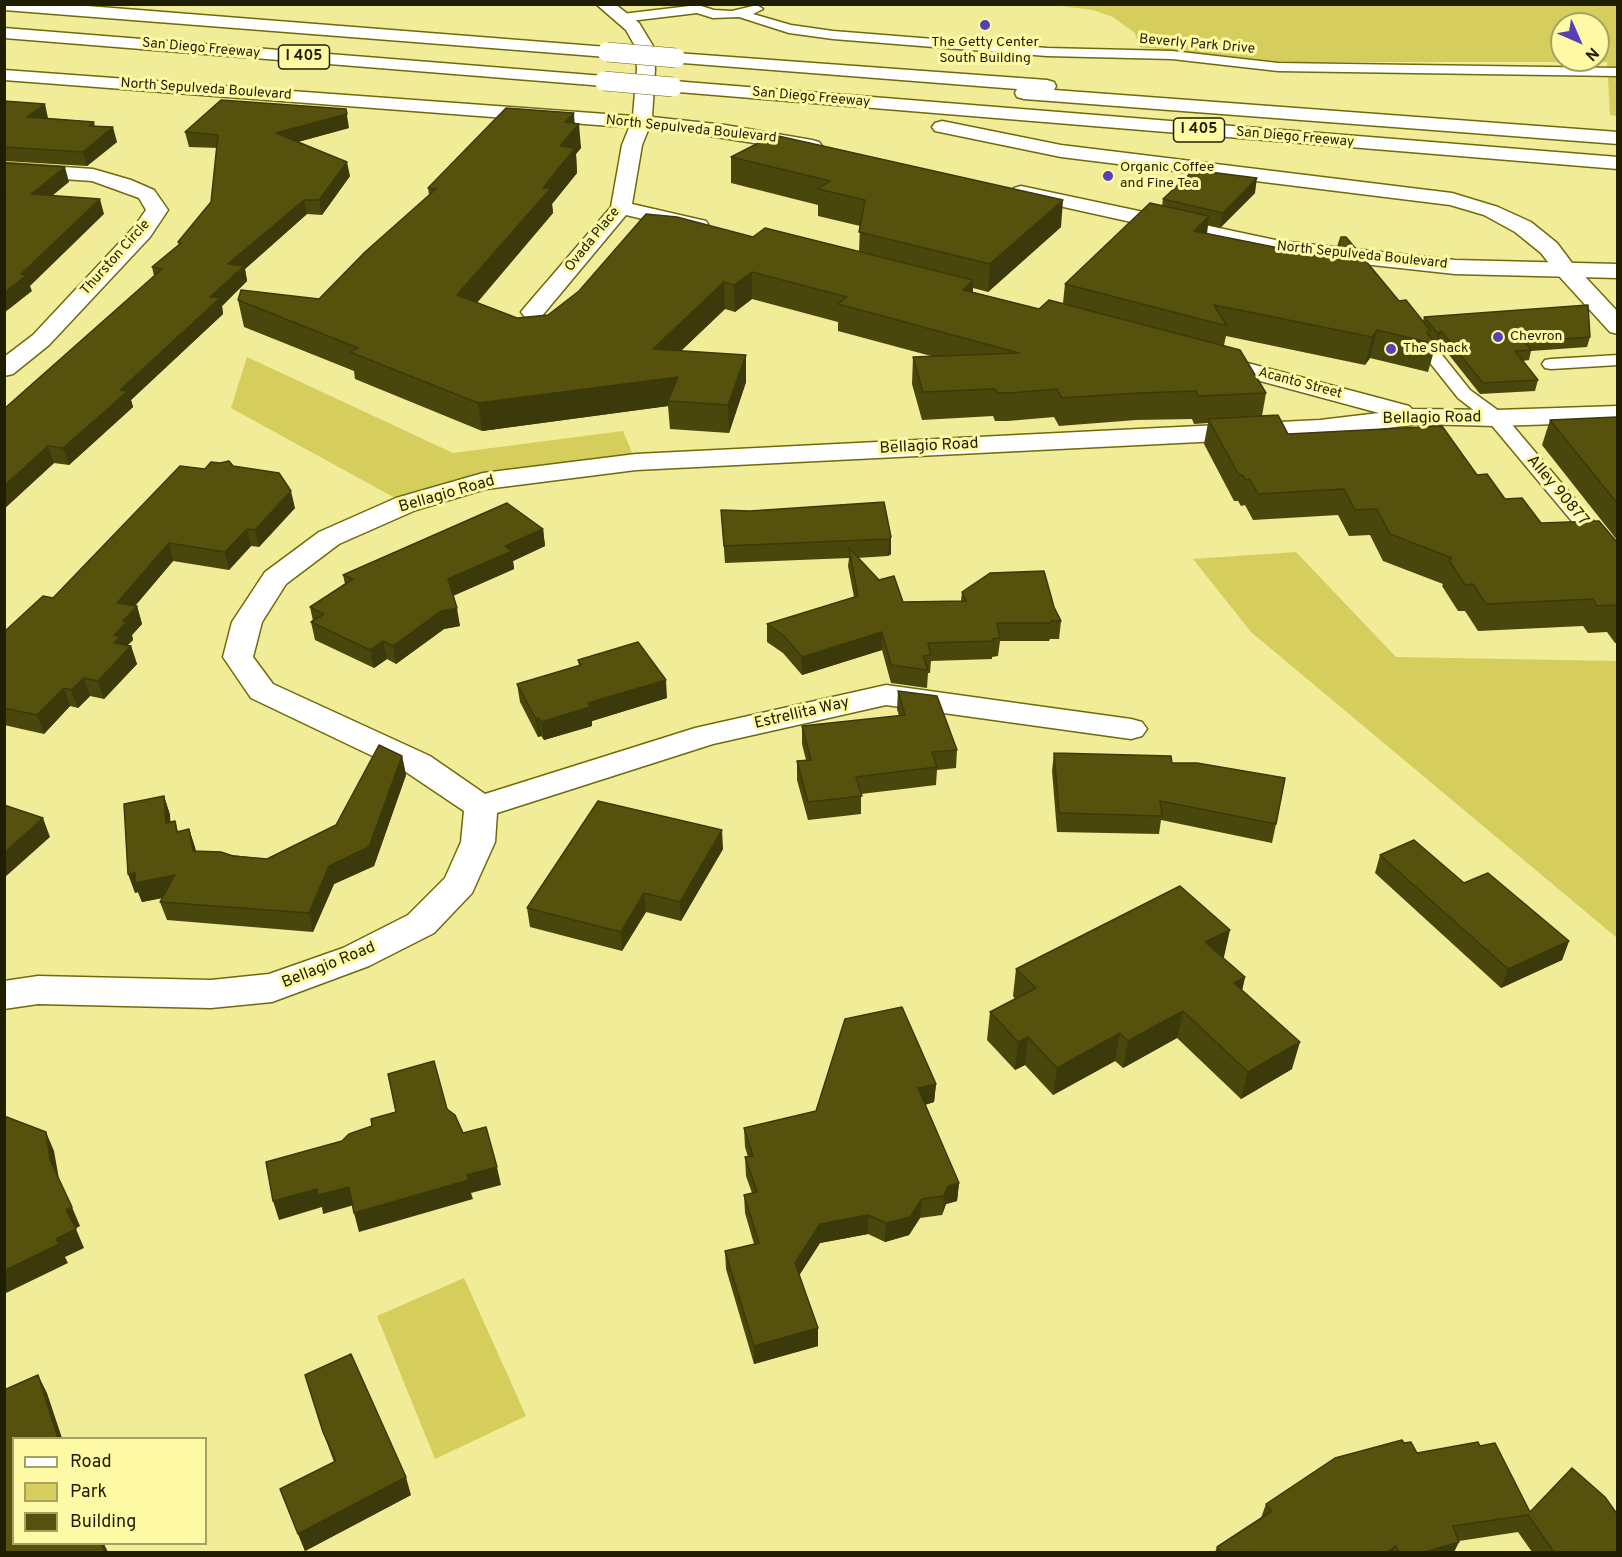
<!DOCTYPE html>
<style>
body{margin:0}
#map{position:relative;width:1622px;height:1557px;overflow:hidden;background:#f0ec97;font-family:Overpass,sans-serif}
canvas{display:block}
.frame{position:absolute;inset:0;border:6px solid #201e00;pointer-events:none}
.legend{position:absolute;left:12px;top:1437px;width:195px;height:108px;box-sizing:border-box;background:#fdf9a4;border:2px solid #a5a162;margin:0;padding:8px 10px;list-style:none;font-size:18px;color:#201e00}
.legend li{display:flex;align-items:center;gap:12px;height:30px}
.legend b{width:30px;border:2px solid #a5a162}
.north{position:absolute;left:1550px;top:12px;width:60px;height:60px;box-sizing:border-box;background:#fdf9a4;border:2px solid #a5a162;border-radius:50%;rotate:135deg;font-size:16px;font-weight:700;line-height:24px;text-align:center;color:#201e00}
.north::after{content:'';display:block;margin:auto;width:21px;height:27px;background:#5741b9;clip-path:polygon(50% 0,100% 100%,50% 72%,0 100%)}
</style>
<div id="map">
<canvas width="1622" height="1557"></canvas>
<div class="frame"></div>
<ul class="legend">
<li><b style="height:8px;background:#fff"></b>Road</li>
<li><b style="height:16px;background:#d5ce5d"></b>Park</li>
<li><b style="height:16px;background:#56520e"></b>Building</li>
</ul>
<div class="north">N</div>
</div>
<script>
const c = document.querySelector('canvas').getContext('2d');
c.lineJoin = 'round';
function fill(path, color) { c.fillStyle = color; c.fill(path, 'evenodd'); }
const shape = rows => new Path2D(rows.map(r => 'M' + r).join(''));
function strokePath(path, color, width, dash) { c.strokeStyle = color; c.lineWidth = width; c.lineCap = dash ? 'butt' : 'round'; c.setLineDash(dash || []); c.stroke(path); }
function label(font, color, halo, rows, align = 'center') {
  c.font = font + ' Overpass,sans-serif'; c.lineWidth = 6; c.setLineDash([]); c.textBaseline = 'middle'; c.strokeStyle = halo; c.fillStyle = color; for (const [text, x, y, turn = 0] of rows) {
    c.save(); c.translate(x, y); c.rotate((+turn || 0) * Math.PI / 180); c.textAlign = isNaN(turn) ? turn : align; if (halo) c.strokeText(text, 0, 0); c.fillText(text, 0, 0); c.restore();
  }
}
const green = shape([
 [1053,5,1617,5,1617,116,1610,115,1607,62,1276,62,1139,47,1135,33,1113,17,1093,10],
 [1562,24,1598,24,1598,60,1562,60],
 [247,357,453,453,623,431,636,462,483,481,406,504,231,408],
 [1296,552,1396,657,1617,661,1617,938,1251,632,1193,559],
 [464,1278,526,1416,435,1459,377,1316]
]);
const lane = shape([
 [698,5,714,10,732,11,757,5,763,9,753,14,791,25,833,31,1047,48,1172,51,1278,63,1618,68,1618,76,1278,71,1172,59,1047,56,833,39,789,33,739,17,713,18,697,13,622,22,616,18,622,14,698,5],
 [1413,325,1419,326,1470,390,1503,414,1618,550,1618,570,1611,568,1489,422,1458,398,1404,330,1407,326,1413,325],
 [1618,355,1618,365,1551,369,1545,368,1542,364,1545,360,1551,359,1618,355]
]);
const street = shape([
 [641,117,648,119,651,123,642,145,632,204,706,221,709,226,706,231,698,232,626,215,541,317,533,319,525,317,521,312,525,307,611,207,622,145,631,123,634,119,641,117],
 [4,163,93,169,131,180,154,190,168,210,150,237,49,345,13,374,4,376,4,357,33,335,134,227,146,210,139,198,92,181,4,175,4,163],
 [1567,264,1575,266,1618,312,1618,334,1610,332,1559,276,1556,271,1559,266,1567,264],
 [1210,353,1409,406,1412,409,1496,410,1618,406,1618,422,1496,426,1420,424,1320,436,636,470,486,489,416,510,339,544,286,584,262,622,253,657,273,684,430,756,485,794,695,728,886,685,1131,719,1142,722,1147,729,1142,736,1131,739,886,705,713,744,497,813,495,842,472,893,434,933,369,966,272,1002,211,1008,38,1004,4,1009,4,981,38,976,211,980,269,974,343,948,408,915,445,878,461,842,464,811,406,772,251,698,223,657,232,622,265,572,319,532,396,498,483,473,636,454,1320,420,1379,413,1201,365,1198,360,1201,355,1210,353]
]);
const secondary = shape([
 [596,4,615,4,639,23,653,46,655,69,652,117,725,125,812,140,819,142,822,146,819,150,812,152,677,131,4,80,4,70,633,116,637,69,635,46,626,30,596,4],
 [1021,186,1280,241,1455,260,1618,264,1618,278,1455,274,1280,255,1014,196,1011,192,1014,188,1021,186]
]);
const highway = shape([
 [4,4,62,4,607,47,613,48,616,52,613,56,607,57,4,10,4,4],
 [4,28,604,76,610,77,613,81,610,85,604,86,4,38,4,28],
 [676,53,1047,80,1054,82,1056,86,1054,90,1618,132,1618,144,1024,99,1017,97,1015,93,1017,89,670,62,667,58,670,54,676,53],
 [673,81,1618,157,1618,169,666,91,664,87,666,83,673,81],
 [942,121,1061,145,1452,193,1498,207,1531,222,1557,243,1578,271,1575,276,1567,278,1559,276,1541,253,1515,232,1484,215,1450,205,1061,157,935,131,932,127,935,123,942,121]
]);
const highwayBridge = shape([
 [607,52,676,58],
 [604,81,673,87]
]);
const wall = shape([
 [4,101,48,118,47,118,94,122,95,126,117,142,87,166,4,161],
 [574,113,574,124,581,148,576,154,577,173,552,204,553,213,477,303,517,318,548,315,753,237,859,252,860,226,818,216,818,205,731,183,731,157,1061,227,988,292,973,288,973,292,1039,309,1063,303,1065,284,1162,206,1163,199,1255,193,1220,228,1208,225,1207,234,1399,301,1423,321,1424,317,1590,337,1587,347,1531,351,1529,360,1523,361,1538,380,1535,391,1480,394,1438,341,1436,344,1429,335,1436,344,1428,372,1370,358,1365,365,1226,336,1224,345,1266,393,1262,416,1288,434,1477,475,1505,499,1541,523,1617,542,1617,643,1615,643,1607,632,1588,633,1583,626,1478,631,1465,611,1458,611,1442,586,1443,584,1383,561,1370,535,1349,536,1338,515,1253,520,1245,505,1241,506,1238,501,1234,501,1204,444,1208,423,1194,424,1192,419,1136,420,1059,426,1054,417,1008,421,995,421,993,416,922,420,912,384,913,357,931,356,838,331,838,322,752,299,735,312,725,309,681,351,746,382,729,433,670,429,668,406,482,431,355,379,354,371,244,327,238,300,319,299,429,195,428,188],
 [349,128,298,142,350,176,322,215,307,214,245,269,247,281,222,306,223,314,131,400,133,407,69,465,54,463,4,509,4,409,154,276,152,267,179,245,178,242,211,202,217,148,189,147,185,132],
 [1617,417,1617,540,1542,445,1550,420],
 [233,466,295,508,259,547,251,546,229,570,173,561,135,606,137,606,142,624,132,635,133,640,127,646,131,646,137,664,104,699,90,696,78,708,70,706,44,734,4,725,4,632,53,598,205,469],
 [884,502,891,554,888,556,857,558,879,580,903,602,961,601,962,592,1054,607,1061,621,1059,639,1050,639,1049,641,1000,641,998,656,992,657,992,659,931,661,930,673,928,673,927,688,891,683,882,650,802,675,783,653,767,642,767,624,854,597,848,566,849,558,725,563,721,510,750,511],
 [543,529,545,546,513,561,514,569,453,596,460,626,444,629,396,664,387,659,374,668,315,640,311,622,313,621,310,607,345,584,343,575],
 [578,660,667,698,592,721,592,726,544,740,541,736,538,737,520,702,517,684,579,666],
 [898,691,957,750,956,768,937,770,936,785,861,794,861,814,808,820,797,780,797,761,806,760,802,744,802,726,899,716,897,709],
 [1054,753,1172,763,1276,824,1272,843,1161,820,1159,834,1057,832,1052,771],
 [402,756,406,775,374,866,334,884,313,932,167,920,160,902,163,898,142,902,138,892,135,893,164,796,170,815,170,822,175,821,178,832,189,829,196,851,267,859,336,825],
 [723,849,681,921,646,912,622,951,530,927,527,908],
 [1380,855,1464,883,1569,941,1562,960,1501,988,1375,873],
 [1224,957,1223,958,1245,977,1242,990,1292,1069,1241,1099,1177,1038,1123,1068,1115,1061,1053,1095,1025,1065,1015,1070,987,1040,990,1012,1015,999,1013,996,1016,969],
 [936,1084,934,1102,925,1105,959,1183,957,1201,946,1204,942,1215,920,1218,909,1235,885,1242,868,1234,820,1243,799,1275,818,1328,818,1346,754,1364,726,1269,725,1251,754,1244,745,1213,744,1195,752,1193,746,1176,745,1157,748,1157,745,1147,744,1128],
 [323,1432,411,1495,305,1551,280,1489,334,1462],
 [1404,1443,1417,1453,1480,1446,1530,1512,1617,1552,1532,1552,1518,1532,1459,1541,1454,1552,1215,1552,1217,1547,1261,1518,1266,1504]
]);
const shadedWall = shape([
 [45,104,48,118,31,131,27,117],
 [346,109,349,128,279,147,276,133],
 [574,113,575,129,579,124,581,148,576,154,577,173,552,204,553,213,460,322,457,295,543,188,560,146,565,122],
 [113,127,117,142,87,166,83,152],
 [347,162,350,176,322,215,319,200],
 [65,167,69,182,36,209,31,194],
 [1257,178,1255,193,1220,228,1223,213],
 [100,199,104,214,30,286,32,291,4,313,4,293,21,274],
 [304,200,307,214,245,269,247,281,222,306,223,314,131,400,133,407,69,465,63,448,210,297,228,264],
 [1063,200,1061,227,988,292,990,264],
 [1209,216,1205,243,1194,231],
 [752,272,752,299,735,312,734,285],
 [973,280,972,307,963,290],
 [724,282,725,309,654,376,653,349],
 [1377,330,1370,358,1365,365,1372,337],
 [1441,331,1438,341,1436,344,1438,334],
 [746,355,746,382,729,433,728,405],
 [678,377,668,401,668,406,482,431,478,403],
 [48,446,54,463,4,509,4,486],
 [291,491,295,508,259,547,255,530],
 [247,529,251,546,229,570,225,552],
 [543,529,545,546,513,561,514,569,450,597,448,579,505,546],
 [891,537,891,554,888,556,889,539],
 [169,543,173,561,123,620,117,603],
 [137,606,142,624,132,635,133,640,124,648,131,646,137,664,104,699,98,681,114,643,114,635,123,621],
 [457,608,460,626,444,629,396,664,393,646,441,611],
 [882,632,882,650,802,675,802,657],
 [383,641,387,659,374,668,370,650],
 [84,678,90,696,78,708,71,690],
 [666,680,667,698,592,721,592,726,544,740,541,722,588,703],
 [64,688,70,706,44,734,37,715],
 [539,718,541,736,538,737,536,719],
 [402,756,406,775,374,866,334,884,313,932,309,913,329,866],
 [164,796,170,815,172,842,166,823],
 [43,818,50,837,4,878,4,853],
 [189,829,195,847,199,870,193,851],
 [722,830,723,849,681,921,680,902],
 [135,873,175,875,181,894,142,902,138,892,135,893,128,874],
 [644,893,646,912,622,951,621,932],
 [1230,930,1224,957,1200,970,1205,942],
 [1569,941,1562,960,1501,988,1508,969],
 [1245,977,1239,1005,1234,983],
 [1183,1011,1177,1038,1123,1068,1128,1041],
 [1120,1033,1115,1061,1053,1095,1057,1068],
 [1028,1037,1025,1065,1015,1070,1018,1042],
 [1300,1042,1292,1069,1241,1099,1248,1072],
 [936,1084,934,1102,917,1107,918,1088],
 [46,1132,54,1151,59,1179,50,1160],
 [497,1167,501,1185,471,1193,473,1199,359,1232,354,1213,467,1175],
 [959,1183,957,1201,946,1204,942,1215,944,1196,948,1186],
 [349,1187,354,1205,323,1214,322,1207,279,1220,273,1201,317,1189],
 [922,1199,920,1218,909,1235,885,1242,886,1223],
 [72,1207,80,1226,75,1229,66,1210],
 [868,1215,868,1234,820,1243,795,1282,795,1263,820,1224],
 [76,1229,84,1248,65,1257,68,1263,4,1294,4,1271,56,1239],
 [818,1328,818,1346,754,1364,754,1346],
 [38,1375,47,1393,62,1438,58,1438],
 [406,1477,411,1495,305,1551,298,1534],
 [1459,1542,1454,1552,1425,1552],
 [101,1544,104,1544,108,1552,105,1552],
 [1396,1546,1393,1552,1387,1552]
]);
const building = shape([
 [221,100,346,109,347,114,276,133,347,162,319,200,304,200,228,264,244,266,210,297,220,298,120,390,128,391,63,448,48,446,4,486,4,409,162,269,152,267,181,243,178,242,211,202,218,135,185,132,221,100],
 [4,101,45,104,27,117,94,122,89,126,113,127,83,152,4,147,4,101],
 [506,108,574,113,565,122,579,124,560,146,575,148,543,188,551,188,457,295,517,318,548,315,579,291,646,214,677,217,753,237,765,228,973,280,963,290,1039,309,1049,300,1240,350,1266,393,1198,396,1196,391,1140,393,1062,398,1057,389,1010,393,997,393,995,389,923,392,913,357,1019,353,838,304,847,297,752,272,734,285,724,282,653,349,746,355,728,405,668,401,678,377,478,403,350,352,358,348,238,300,241,290,319,299,365,252,436,189,428,188,506,108],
 [774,135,1063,200,990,264,859,232,865,200,818,189,830,181,731,157,774,135],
 [4,163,65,167,31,194,100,199,21,274,27,275,4,293,4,196,6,194,4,194,4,163],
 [1194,170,1257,178,1223,213,1163,199,1194,170],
 [1150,203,1209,216,1194,231,1334,259,1341,237,1346,237,1399,301,1406,300,1430,330,1427,333,1436,344,1377,330,1372,337,1214,305,1227,326,1065,284,1150,203],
 [1588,305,1590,337,1524,342,1532,350,1515,351,1538,380,1483,383,1441,331,1438,334,1424,317,1588,305],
 [1278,415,1288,434,1442,426,1477,475,1487,474,1505,499,1522,498,1541,523,1599,521,1617,542,1617,606,1617,605,1597,606,1593,599,1486,604,1473,584,1465,585,1449,560,1452,558,1390,534,1377,509,1355,510,1344,489,1258,494,1250,479,1245,480,1243,475,1239,475,1208,419,1278,415],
 [1617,417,1617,503,1550,420,1617,417],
 [229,461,233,466,279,473,291,491,255,530,247,529,225,552,169,543,117,603,137,606,123,621,127,622,114,635,120,637,114,643,131,646,98,681,84,678,71,690,64,688,37,715,4,708,4,632,43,596,53,598,180,466,205,469,211,462,220,463,229,461],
 [884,502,891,537,889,539,724,546,721,510,750,511,884,502],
 [507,503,543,529,505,546,512,551,448,579,457,608,441,611,393,646,383,641,370,650,311,622,324,614,310,607,353,579,343,575,507,503],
 [849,548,879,580,894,576,903,602,966,601,962,592,990,573,1044,571,1054,607,1061,621,1051,621,1051,623,997,623,1000,638,993,639,993,641,928,643,931,655,923,656,928,670,891,665,882,632,802,657,783,635,767,624,858,596,849,548],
 [638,642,666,680,588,703,590,707,541,722,539,718,536,719,517,684,581,665,578,660,638,642],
 [898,691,937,696,957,750,932,752,937,767,856,777,862,796,808,802,797,761,811,760,802,726,905,715,898,691],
 [379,745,402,756,369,847,329,866,309,913,160,902,175,875,135,883,135,873,128,874,124,804,164,796,166,823,175,821,177,832,189,829,193,851,221,852,233,856,267,859,336,825,379,745],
 [1054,753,1171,756,1172,763,1197,763,1285,778,1276,824,1160,801,1162,816,1059,813,1054,753],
 [598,801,722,830,680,902,644,893,621,932,527,908,598,801],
 [4,805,43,818,4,853,4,805],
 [1414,840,1464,883,1488,873,1569,941,1508,969,1380,855,1414,840],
 [1180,886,1230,930,1205,942,1245,977,1234,983,1300,1042,1248,1072,1183,1011,1128,1041,1120,1033,1057,1068,1028,1037,1018,1042,990,1012,1036,988,1016,969,1180,886],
 [902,1007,936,1084,918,1088,959,1183,948,1186,944,1196,922,1199,910,1217,886,1223,868,1215,820,1224,795,1263,818,1328,754,1346,725,1251,759,1243,744,1195,757,1192,745,1157,753,1156,744,1128,816,1111,845,1019,902,1007],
 [434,1061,447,1109,455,1115,463,1133,486,1127,497,1167,467,1175,469,1180,354,1213,349,1187,318,1195,317,1189,273,1201,266,1162,342,1141,349,1134,372,1126,371,1119,396,1112,388,1074,434,1061],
 [4,1116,46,1132,50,1160,72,1207,66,1210,76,1229,56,1239,59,1244,4,1271,4,1116],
 [351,1354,406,1477,298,1534,280,1489,336,1461,323,1432,305,1375,351,1354],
 [38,1375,58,1438,14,1438,14,1544,101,1544,105,1552,4,1552,4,1390,38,1375],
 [1402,1440,1404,1443,1411,1442,1417,1453,1478,1442,1480,1446,1495,1443,1530,1512,1572,1468,1605,1497,1617,1514,1617,1552,1554,1552,1528,1515,1453,1526,1459,1542,1425,1552,1399,1552,1396,1546,1387,1552,1221,1552,1217,1547,1272,1511,1266,1504,1335,1458,1402,1440]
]);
const markers = [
 [985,25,6,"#5741b9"],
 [1108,176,6,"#5741b9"],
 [1498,337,6,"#5741b9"],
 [1391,349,6,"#5741b9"]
];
const farPoinames = [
 ["The Getty Center",985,43,"center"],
 ["South Building",985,59,"center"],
 ["Organic Coffee",1120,168],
 ["and Fine Tea",1120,184],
 ["Chevron",1510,337],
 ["The Shack",1403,349]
];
const farStreetnames = [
 ["Beverly Park Drive",1197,45,5],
 ["San Diego Freeway",201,49,5],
 ["North Sepulveda Boulevard",206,90,4],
 ["San Diego Freeway",811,98,5],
 ["North Sepulveda Boulevard",691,130,6],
 ["San Diego Freeway",1295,138,5],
 ["Ovada Place",593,240,-51],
 ["North Sepulveda Boulevard",1362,256,6],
 ["Thurston Circle",116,258,-48],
 ["Acanto Street",1300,384,15]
];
const shields = [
 [304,57,51],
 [1199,130,51]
];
const shieldNames = [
 ["I 405",304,57],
 ["I 405",1199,130]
];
const streetNames = [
 ["Bellagio Road",1432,419,-1],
 ["Bellagio Road",929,447,-3],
 ["Alley 90877",1557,491,50],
 ["Bellagio Road",447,495,-16],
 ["Estrellita Way",802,714,-13],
 ["Bellagio Road",329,966,-22]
];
fill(green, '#d5ce5d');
strokePath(lane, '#706a0b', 3);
strokePath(street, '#706a0b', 3);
strokePath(secondary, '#706a0b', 3);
strokePath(highway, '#706a0b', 3);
fill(lane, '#fff');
fill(street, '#fff');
fill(secondary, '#fff');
fill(highway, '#fff');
strokePath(highwayBridge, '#706a0b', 20, []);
strokePath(highwayBridge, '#fff', 19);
fill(wall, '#4a470c');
fill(shadedWall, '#3c390a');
fill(building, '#56520e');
strokePath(building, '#3c390a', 1.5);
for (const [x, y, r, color] of markers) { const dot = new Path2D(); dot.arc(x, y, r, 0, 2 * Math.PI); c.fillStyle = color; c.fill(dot); strokePath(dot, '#fdf9a4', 2); }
label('14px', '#201e00', '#fdf9a4', farPoinames, 'left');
label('14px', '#201e00', '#fdf9a4', farStreetnames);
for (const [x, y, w] of shields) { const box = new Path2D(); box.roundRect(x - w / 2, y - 12, w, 24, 4.5); c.fillStyle = '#fdf9a4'; c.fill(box); strokePath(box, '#201e00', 1.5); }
label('bold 15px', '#201e00', null, shieldNames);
label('16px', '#201e00', '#fdf9a4', streetNames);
</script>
